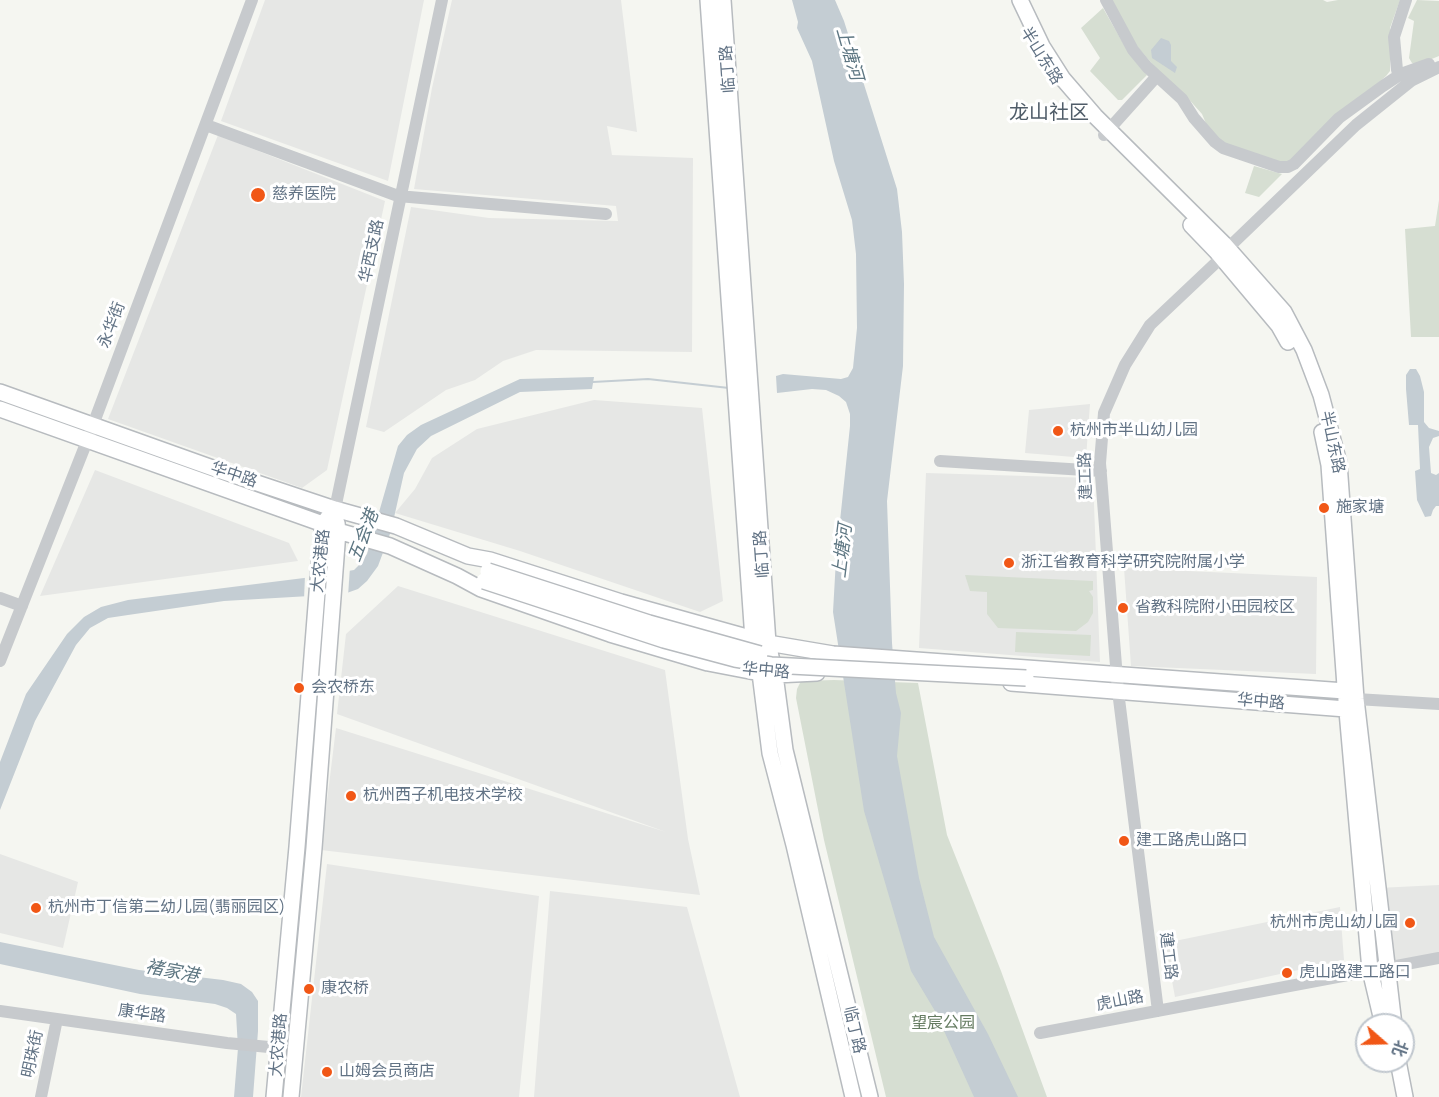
<!DOCTYPE html>
<meta charset="utf-8">
<style>
body{margin:0}
#map{position:relative;width:1439px;height:1097px;overflow:hidden;background:#f5f6f1;font-family:Manrope,"Noto Sans SC",sans-serif}
canvas{display:block}
.north{position:absolute;left:1355px;top:1013px;width:60px;height:60px;box-sizing:border-box;background:#fff;border:2px solid #c0c7ce;border-radius:50%;rotate:110deg;font-size:16px;font-weight:700;line-height:24px;text-align:center;color:#627385}
.north::after{content:'';display:block;margin:auto;width:21px;height:27px;background:#f15716;clip-path:polygon(50% 0,100% 100%,50% 72%,0 100%)}
</style>
<div id="map">
<canvas width="1439" height="1097"></canvas>
<div class="north">北</div>
</div>
<script>
const c = document.querySelector('canvas').getContext('2d');
c.lineJoin = 'round';
function fill(path, color) { c.fillStyle = color; c.fill(path, 'evenodd'); }
const shape = rows => new Path2D(rows.map(r => 'M' + r).join(''));
function strokePath(path, color, width, dash) { c.strokeStyle = color; c.lineWidth = width; c.lineCap = dash ? 'butt' : 'round'; c.setLineDash(dash || []); c.stroke(path); }
function label(font, color, halo, rows, align = 'center') {
  c.font = font + ' Manrope,"Noto Sans SC",sans-serif'; c.lineWidth = 6; c.setLineDash([]); c.textBaseline = 'middle'; c.strokeStyle = halo; c.fillStyle = color; for (const [text, x, y, turn = 0] of rows) {
    c.save(); c.translate(x, y); c.rotate((+turn || 0) * Math.PI / 180); c.textAlign = isNaN(turn) ? turn : align; if (halo) c.strokeText(text, 0, 0); c.fillText(text, 0, 0); c.restore();
  }
}
const built = shape([
 [265,0,424,0,388,181,221,121],
 [452,0,621,0,637,132,607,126,612,155,693,158,692,352,536,350,503,361,475,380,446,390,384,432,366,427,411,207,489,218,618,221,616,206,414,189,432,88],
 [218,135,385,201,327,470,302,488,108,419],
 [594,400,702,408,723,601,700,612,520,551,395,513,415,489,432,458,477,429],
 [1090,404,1086,458,1025,453,1029,410],
 [95,470,289,543,298,561,40,596],
 [926,473,1093,478,1100,662,919,648],
 [1124,568,1317,577,1316,674,1131,666],
 [398,586,665,670,688,839,700,895,321,850,336,728,666,832,337,714,346,634],
 [0,854,78,882,63,948,0,933],
 [327,864,539,896,519,1097,301,1097],
 [1439,885,1439,958,1387,967,1378,888],
 [550,891,687,907,740,1097,534,1097],
 [1340,907,1344,960,1175,997,1165,943]
]);
const green = shape([
 [1111,0,1323,0,1327,2,1338,0,1400,0,1390,28,1390,71,1386,76,1295,157,1286,163,1280,163,1231,147,1210,133,1202,114,1185,95,1154,66,1135,44],
 [1417,0,1439,1,1439,56,1417,65,1412,63,1409,58,1414,21,1408,18],
 [1103,8,1127,50,1147,75,1122,100,1118,100,1090,71,1100,58,1081,28],
 [1254,166,1282,174,1259,197,1245,193],
 [1439,200,1439,337,1411,337,1405,229,1435,226],
 [965,575,1093,581,1093,590,1089,591,1093,597,1093,613,1088,622,1076,631,998,628,987,614,987,592,970,591],
 [1016,632,1091,635,1090,656,1015,652],
 [834,680,918,683,947,835,1001,971,1047,1097,886,1097,824,840,796,698,797,689,801,681]
]);
const water = shape([
 [792,0,835,0,844,21,897,189,902,232,904,284,903,366,887,501,892,643,896,693,901,713,897,756,919,878,934,937,988,1034,1018,1097,974,1097,935,1011,911,971,864,811,833,612,836,559,850,426,850,414,846,402,839,396,826,390,812,389,777,393,776,376,783,374,841,379,848,377,853,368,857,328,856,254,852,220,834,161,812,61,797,28,798,22],
 [1161,38,1169,41,1171,45,1171,61,1177,67,1175,73,1152,58,1151,50],
 [1410,369,1416,369,1420,376,1424,392,1424,422,1429,428,1439,431,1439,436,1433,438,1429,447,1431,473,1436,475,1439,473,1439,506,1436,506,1433,510,1431,516,1425,517,1417,500,1415,471,1420,469,1418,425,1409,425,1406,389,1406,375],
 [594,377,592,389,520,392,431,436,417,449,404,473,391,531,378,566,367,581,358,589,344,594,224,601,128,615,108,618,90,628,76,645,35,721,0,810,0,762,26,694,67,634,84,617,101,607,128,600,312,577,354,570,361,563,367,554,398,446,407,435,421,425,520,379],
 [0,942,139,970,223,980,241,984,252,992,258,1001,258,1031,253,1097,234,1097,238,1048,236,1014,227,1008,215,1004,140,994,0,964]
]);
const pier = shape([
 [350,567,348,596,304,600,305,575]
]);
const stream = shape([
 [593,382,648,379,729,388]
]);
const minor = shape([
 [1106,0,1133,50,1147,67,1182,99,1194,118,1215,142,1223,148,1279,167,1288,167,1294,164,1339,118,1383,86,1401,74,1429,64],
 [1405,78,1397,70,1394,37,1406,0],
 [206,125,398,196,606,214],
 [1104,135,1157,76],
 [940,461,1101,471],
 [335,509,442,0],
 [0,598,22,606],
 [0,661,87,441,252,0],
 [1356,699,1439,704],
 [0,1011,227,1043,279,1048],
 [1158,1011,1118,691,1100,463,1104,413,1125,365,1150,325,1222,257,1228,248,1356,125,1411,81,1439,67],
 [1040,1033,1439,958],
 [41,1097,57,1019]
]);
const major = shape([
 [708,0,753,639,760,673,770,753,794,845,853,1097],
 [723,0,768,643,775,675,785,750,870,1097],
 [1020,0,1042,46,1063,79,1095,116,1224,244,1284,312,1304,350,1321,395,1339,463,1356,699,1394,1025],
 [1191,225,1216,251,1279,326,1288,342],
 [0,392,221,471,335,509,396,526,468,556,490,560,621,602,768,643,833,654,1345,691,1356,699,1346,709,1011,683],
 [0,409,323,524,338,531,390,546,457,576,481,589,610,634,708,663,760,673,775,675,817,673],
 [1322,432,1329,465,1346,700,1370,970,1383,1025],
 [1398,1061,1405,1097],
 [274,1097,297,847,320,555,323,524,329,516],
 [291,1097,314,848,338,531,337,523]
]);
const majorBridge = shape([
 [488,571,649,623,760,654],
 [484,581,664,640,735,659,771,665,1026,678]
]);
const markers = [
 [258,195,8,"#f15716"],
 [1058,431,6,"#f15716"],
 [1324,508,6,"#f15716"],
 [1009,563,6,"#f15716"],
 [1123,608,6,"#f15716"],
 [299,688,6,"#f15716"],
 [351,796,6,"#f15716"],
 [1124,841,6,"#f15716"],
 [36,908,6,"#f15716"],
 [1410,923,6,"#f15716"],
 [1287,973,6,"#f15716"],
 [309,989,6,"#f15716"],
 [327,1072,6,"#f15716"]
];
const streetNames = [
 ["半山东路",1041,56,58],
 ["临丁路",728,69,-94],
 ["华西支路",372,251,-78],
 ["永华街",112,325,-69],
 ["半山东路",1332,442,78],
 ["华中路",234,475,19],
 ["建工路",1086,476,-92],
 ["临丁路",762,554,-94],
 ["大农港路",321,561,-84],
 ["华中路",766,671,5],
 ["华中路",1261,702,5],
 ["建工路",1168,956,83],
 ["虎山路",1120,1001,-11],
 ["康华路",142,1014,8],
 ["临丁路",854,1030,77],
 ["大农港路",279,1045,-85],
 ["明珠街",33,1054,-78]
];
const poiNames = [
 ["慈养医院",272,195],
 ["杭州市半山幼儿园",1070,431],
 ["施家塘",1336,508],
 ["浙江省教育科学研究院附属小学",1021,563],
 ["省教科院附小田园校区",1135,608],
 ["会农桥东",311,688],
 ["杭州西子机电技术学校",363,796],
 ["建工路虎山路口",1136,841],
 ["杭州市丁信第二幼儿园(翡丽园区)",48,908],
 ["杭州市虎山幼儿园",1398,923,"right"],
 ["虎山路建工路口",1299,973],
 ["康农桥",321,989],
 ["山姆会员商店",339,1072]
];
const parkNames = [
 ["望宸公园",943,1024]
];
const waterNames = [
 ["上塘河",849,54,74],
 ["五会港",364,536,-69],
 ["上塘河",843,551,-83],
 ["褚家港",172,972,11]
];
const quarterNames = [
 ["龙山社区",1049,113]
];
fill(built, '#e6e7e5');
fill(green, '#d6ded2');
fill(water, '#c4cdd3');
fill(pier, '#f5f6f1');
strokePath(stream, '#c4cdd3', 2);
strokePath(major, '#b7bbbf', 18);
strokePath(minor, '#c7cacd', 12);
strokePath(major, '#fff', 15);
strokePath(majorBridge, '#b7bbbf', 18, []);
strokePath(majorBridge, '#fff', 15);
for (const [x, y, r, color] of markers) { const dot = new Path2D(); dot.arc(x, y, r, 0, 2 * Math.PI); c.fillStyle = color; c.fill(dot); strokePath(dot, '#fff', 2); }
label('16px', '#627385', '#fff', streetNames);
label('16px', '#627385', '#fff', poiNames, 'left');
label('16px', '#657c61', '#fff', parkNames);
label('italic 18px', '#5d7682', '#fff', waterNames);
label('20px', '#505d69', '#fff', quarterNames);
</script>
